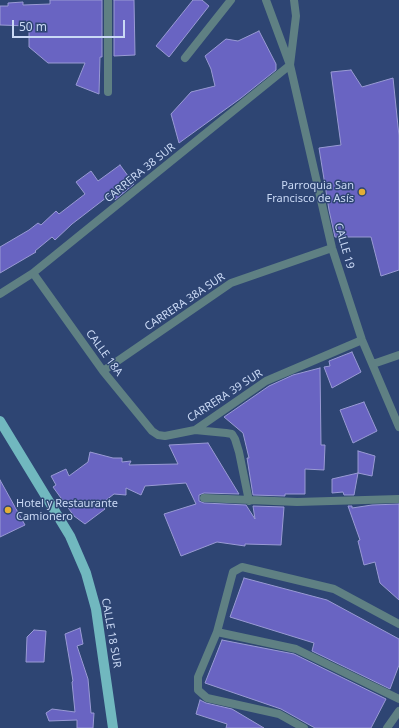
<!DOCTYPE html>
<meta charset="utf-8">
<style>
body{margin:0}
#map{position:relative;width:399px;height:728px;overflow:hidden;background:#2e4573;font-family:"Noto Sans",sans-serif}
canvas{display:block}
.scale{position:absolute;left:12px;top:20px;width:113px;height:18px;box-sizing:border-box;border:2px solid #cad9f5;border-top:0;padding-left:5px;font-size:12px;line-height:14px;white-space:nowrap;color:#cad9f5;-webkit-text-stroke:3px #2e4573;paint-order:stroke}
</style>
<div id="map">
<canvas width="399" height="728"></canvas>
<div class="scale">50 m</div>
</div>
<script>
const c = document.querySelector('canvas').getContext('2d');
c.lineJoin = 'round';
function fill(path, color) { c.fillStyle = color; c.fill(path, 'evenodd'); }
const shape = rows => new Path2D(rows.map(r => 'M' + r).join(''));
function strokePath(path, color, width, dash) { c.strokeStyle = color; c.lineWidth = width; c.lineCap = dash ? 'butt' : 'round'; c.setLineDash(dash || []); c.stroke(path); }
function label(font, color, halo, rows, align = 'center') {
  c.font = font + ' "Noto Sans",sans-serif'; c.lineWidth = 3; c.setLineDash([]); c.textBaseline = 'middle'; c.strokeStyle = halo; c.fillStyle = color; for (const [text, x, y, turn = 0] of rows) {
    c.save(); c.translate(x, y); c.rotate((+turn || 0) * Math.PI / 180); c.textAlign = isNaN(turn) ? turn : align; if (halo) c.strokeText(text, 0, 0); c.fillText(text, 0, 0); c.restore();
  }
}
const building = shape([
 [50,0,102,0,102,57,100,57,99,94,76,85,85,63,48,63,29,47,29,26,0,25,0,6,8,6,8,3,23,2,23,5,50,4,50,0],
 [114,0,134,0,135,55,114,56,114,0],
 [193,0,202,0,209,6,169,57,156,46,193,0],
 [259,31,276,64,276,70,241,98,179,143,171,114,191,92,215,86,211,69,205,56,226,39,238,41,259,31],
 [351,70,362,87,393,78,399,136,399,270,381,276,371,237,335,237,329,210,319,148,341,145,331,72,351,70],
 [120,165,134,184,115,200,111,194,72,224,55,240,52,237,35,251,36,252,0,273,0,247,29,230,38,223,41,225,56,211,59,214,85,194,76,182,91,171,98,181,120,165],
 [352,352,361,372,332,388,324,367,330,366,329,361,352,352],
 [320,368,321,445,325,445,324,470,305,469,305,494,285,494,285,496,253,495,247,458,249,458,243,433,224,417,269,386,293,375,320,368],
 [364,402,377,431,353,443,340,410,364,402],
 [208,443,239,494,204,493,199,495,199,501,204,503,246,505,255,519,253,506,284,507,281,545,245,544,245,546,217,542,181,556,164,514,196,504,186,483,145,486,141,495,126,488,126,495,114,494,101,504,105,509,85,524,74,516,53,487,56,485,51,476,66,469,69,476,88,462,90,452,113,458,122,458,122,462,131,461,129,465,178,464,169,445,208,443],
 [358,451,375,456,372,476,358,473,358,451],
 [358,473,354,495,344,495,343,492,332,493,332,479,358,473],
 [0,480,25,525,0,537,0,480],
 [399,504,399,600,380,583,375,562,364,565,358,541,360,540,348,506,352,506,352,508,372,505,399,504],
 [244,578,327,600,399,639,399,665,390,689,312,651,314,643,230,617,244,578],
 [80,628,83,644,77,646,88,679,91,713,94,713,93,728,77,728,77,720,49,721,46,713,52,709,75,712,72,682,73,681,65,634,80,628],
 [34,630,46,631,44,662,26,662,27,637,34,630],
 [222,640,294,654,386,699,371,728,315,728,281,709,205,683,222,640],
 [200,700,206,703,232,709,264,728,226,728,227,724,196,714,200,700]
]);
const pedestrian = shape([
 [108,92,108,0]
]);
const minor = shape([
 [266,0,290,65,332,248,362,340,399,427],
 [185,58,231,0],
 [33,273,103,371,152,431,158,435,165,436,195,430,266,381,362,340],
 [0,294,33,273,290,65,296,16,294,0],
 [373,364,399,355],
 [103,371,231,283,332,248],
 [195,430,226,433,232,434,235,439,239,452,249,501],
 [204,498,297,502,399,499],
 [217,632,296,649,399,699],
 [304,728,279,714,207,698,198,690,198,677,217,632,233,572,242,567,334,589,399,624],
 [387,728,399,711]
]);
const primary = shape([
 [0,421,70,536,86,573,96,609,113,728]
]);
const markers = [
 [362,192,4,"#e3ae35"],
 [8,510,4,"#e3ae35"]
];
const streetNames = [
 ["CARRERA 38 SUR",140,173,-39],
 ["CALLE 19",344,246,74],
 ["CARRERA 38A SUR",185,302,-34],
 ["CALLE 18A",104,353,54],
 ["CARRERA 39 SUR",225,396,-33],
 ["CALLE 18 SUR",111,633,80]
];
const poiNames = [
 ["Parroquia San",354,186],
 ["Francisco de Asís",354,199],
 ["Hotel y Restaurante",16,504,"left"],
 ["Camionero",16,517,"left"]
];
fill(building, '#6964c2');
strokePath(building, '#999ad4', 1);
strokePath(pedestrian, '#5f8083', 8);
strokePath(minor, '#5f8083', 8);
strokePath(primary, '#71b8bf', 10);
for (const [x, y, r, color] of markers) { const dot = new Path2D(); dot.arc(x, y, r, 0, 2 * Math.PI); c.fillStyle = color; c.fill(dot); strokePath(dot, '#2e4573', 1.5); }
label('11px', '#cad9f5', '#2e4573', streetNames);
label('11px', '#cad9f5', '#2e4573', poiNames, 'right');
</script>
